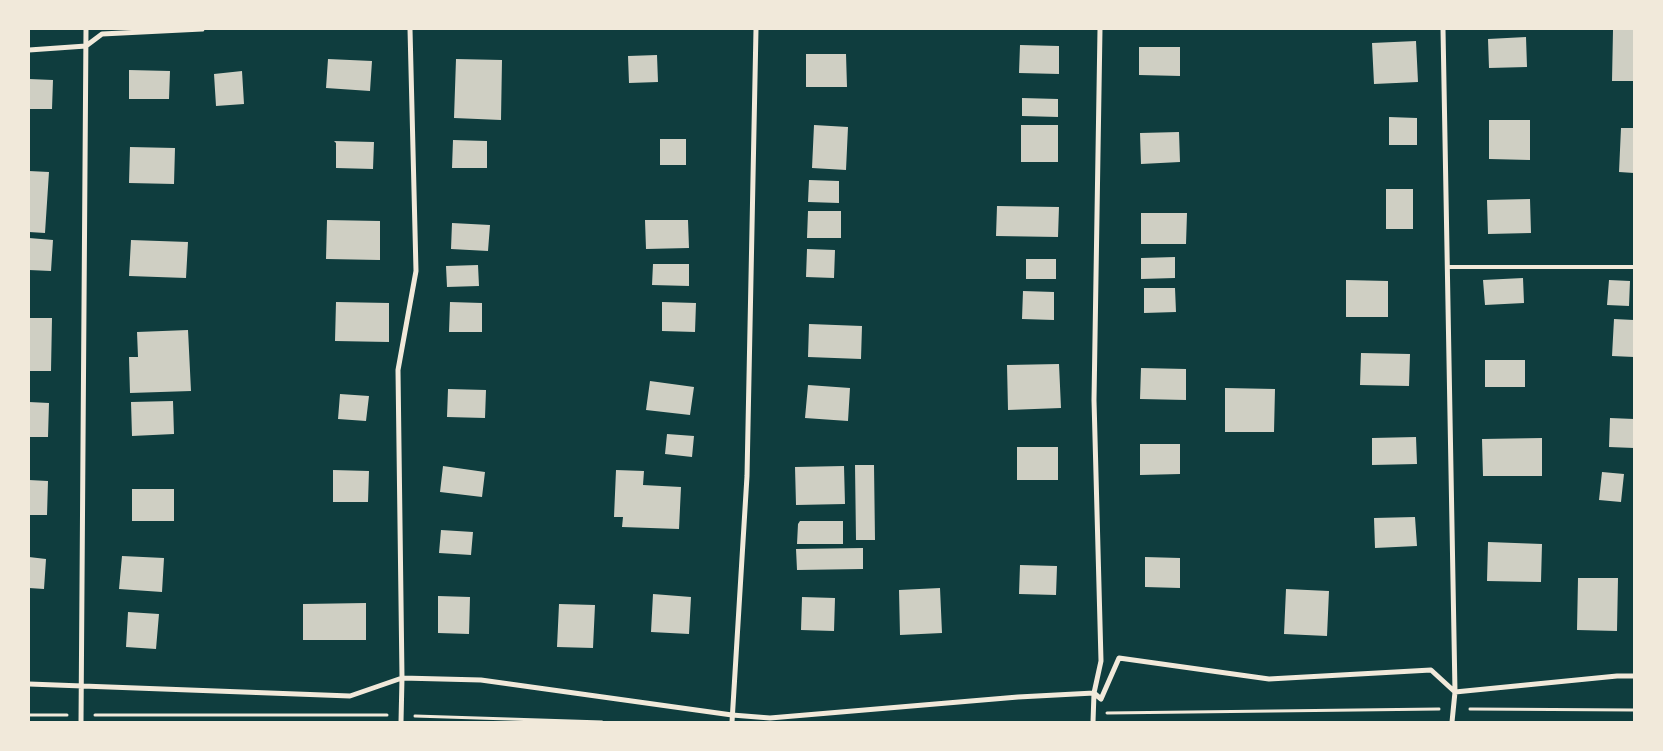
<!DOCTYPE html>
<style>
body{margin:0}
#map{position:relative;width:1663px;height:751px;overflow:hidden;background:#0f3d3e;font-family:"Alegreya Sans",sans-serif}
canvas{display:block}
.frame{position:absolute;inset:0;border:30px solid #f1e9da;pointer-events:none}
</style>
<div id="map">
<canvas width="1663" height="751"></canvas>
<div class="frame"></div>
</div>
<script>
const c = document.querySelector('canvas').getContext('2d');
c.lineJoin = 'round';
function fill(path, color) { c.fillStyle = color; c.fill(path, 'evenodd'); }
const shape = rows => new Path2D(rows.map(r => 'M' + r).join(''));
function strokePath(path, color, width, dash) { c.strokeStyle = color; c.lineWidth = width; c.lineCap = dash ? 'butt' : 'round'; c.setLineDash(dash || []); c.stroke(path); }
const building = shape([
 [1613,30,1634,30,1634,81,1612,81],
 [1526,37,1527,67,1489,68,1488,39],
 [1416,41,1418,82,1374,84,1372,43],
 [1020,45,1059,46,1059,74,1019,73],
 [1139,47,1180,47,1180,76,1139,75],
 [806,54,846,54,847,87,806,87],
 [657,55,658,82,629,83,628,56],
 [328,59,372,61,370,91,326,88],
 [456,59,502,60,501,120,454,118],
 [129,70,170,71,169,99,129,99],
 [242,71,244,104,216,106,214,74],
 [29,79,53,80,52,109,29,109],
 [1022,98,1058,99,1058,117,1022,116],
 [1389,117,1417,118,1417,145,1389,145],
 [1489,120,1530,120,1530,160,1489,159],
 [814,125,848,127,846,170,812,168],
 [1021,125,1058,125,1058,162,1021,162],
 [1621,128,1634,128,1634,173,1619,172],
 [1179,132,1180,162,1141,164,1140,133],
 [660,139,686,139,686,165,660,165],
 [453,140,487,141,487,168,452,168],
 [334,141,374,142,373,169,336,168,336,143],
 [130,147,175,148,174,184,129,183],
 [29,171,49,172,45,233,29,232],
 [809,180,839,181,839,203,808,202],
 [1386,189,1413,189,1413,229,1386,229],
 [1530,199,1531,233,1488,234,1487,200],
 [997,206,1059,207,1058,237,996,236],
 [808,211,841,211,841,238,807,238],
 [1141,213,1187,213,1186,244,1141,244],
 [327,220,380,221,380,260,326,259],
 [645,220,688,220,689,248,646,249],
 [452,223,490,225,488,251,451,249],
 [29,238,53,240,51,271,29,270],
 [131,240,188,242,186,278,129,276],
 [807,249,835,250,834,278,806,277],
 [1175,257,1175,278,1141,279,1141,258],
 [1026,259,1056,259,1056,279,1026,279],
 [653,264,689,264,689,286,652,285],
 [478,265,479,286,447,287,446,266],
 [1523,278,1524,303,1485,305,1483,280],
 [1346,280,1388,281,1388,317,1346,317],
 [1609,280,1630,281,1629,306,1607,305],
 [1144,288,1175,288,1176,312,1144,313],
 [1023,291,1054,292,1054,320,1022,319],
 [336,302,389,303,389,342,335,341],
 [450,302,482,303,482,332,449,332],
 [662,302,696,303,695,332,662,331],
 [29,318,52,318,51,371,29,371],
 [1614,319,1634,320,1634,357,1612,356],
 [809,324,862,326,861,359,808,357],
 [188,330,191,391,130,393,129,357,138,357,137,332],
 [1361,353,1410,354,1409,386,1360,385],
 [1485,360,1525,360,1525,387,1485,387],
 [1059,364,1061,408,1008,410,1007,365],
 [1141,368,1186,369,1186,400,1140,399],
 [650,381,694,387,690,415,646,410],
 [808,385,850,388,848,421,805,418],
 [1225,388,1275,389,1274,432,1225,432],
 [448,389,486,390,485,418,447,417],
 [340,394,369,396,366,421,338,419],
 [173,401,174,434,132,436,131,402],
 [29,402,49,403,48,437,29,437],
 [1610,418,1634,419,1634,448,1609,447],
 [667,434,694,436,692,457,665,454],
 [1416,437,1417,464,1372,465,1372,438],
 [1542,438,1542,476,1483,476,1482,439],
 [1140,444,1180,444,1180,474,1140,475],
 [1017,447,1058,447,1058,480,1017,480],
 [855,465,874,465,875,540,856,540],
 [443,466,485,472,482,497,440,492],
 [844,466,845,504,796,505,795,467],
 [333,470,369,471,368,502,333,502],
 [616,470,644,471,643,485,681,487,679,529,622,527,623,517,614,517],
 [1602,472,1624,474,1621,502,1599,500],
 [29,480,48,481,47,515,29,515],
 [132,489,174,489,174,521,132,521],
 [1415,517,1417,546,1375,548,1374,518],
 [800,521,843,521,843,544,797,544,798,524],
 [441,530,473,532,471,555,439,553],
 [1488,542,1542,544,1541,582,1487,581],
 [863,548,863,569,797,570,796,549],
 [122,556,164,558,162,592,119,589],
 [29,557,46,559,44,589,29,588],
 [1145,557,1180,558,1180,588,1145,587],
 [1020,565,1057,566,1056,595,1019,594],
 [1578,578,1618,578,1617,631,1577,630],
 [940,588,942,633,900,635,899,590],
 [1286,589,1329,591,1327,636,1284,634],
 [653,594,691,597,689,634,651,632],
 [438,596,470,597,469,634,438,633],
 [802,597,835,598,834,631,801,630],
 [366,603,366,640,303,640,303,604],
 [559,604,595,605,593,648,557,647],
 [128,612,159,614,156,649,126,647]
]);
const path = shape([
 [1470,709,1634,710],
 [1107,713,1439,709],
 [29,715,67,715],
 [95,715,387,715],
 [415,716,602,722]
]);
const service = shape([
 [1447,267,1634,267]
]);
const minor = shape([
 [1443,29,1455,692,1452,722],
 [29,50,86,46,102,34,202,29],
 [29,684,350,696,402,678,481,680,732,715,770,718,1018,697,1094,693,1101,699,1119,658,1269,679,1431,670,1455,692,1617,676,1634,676],
 [81,722,86,29],
 [401,722,402,678,398,370,416,271,410,29],
 [732,722,747,476,756,29],
 [1093,722,1094,693,1101,661,1094,400,1100,29]
]);
fill(building, '#cfcfc3');
strokePath(path, '#f1e9da', 3);
strokePath(service, '#f1e9da', 4);
strokePath(minor, '#f1e9da', 5);
</script>
